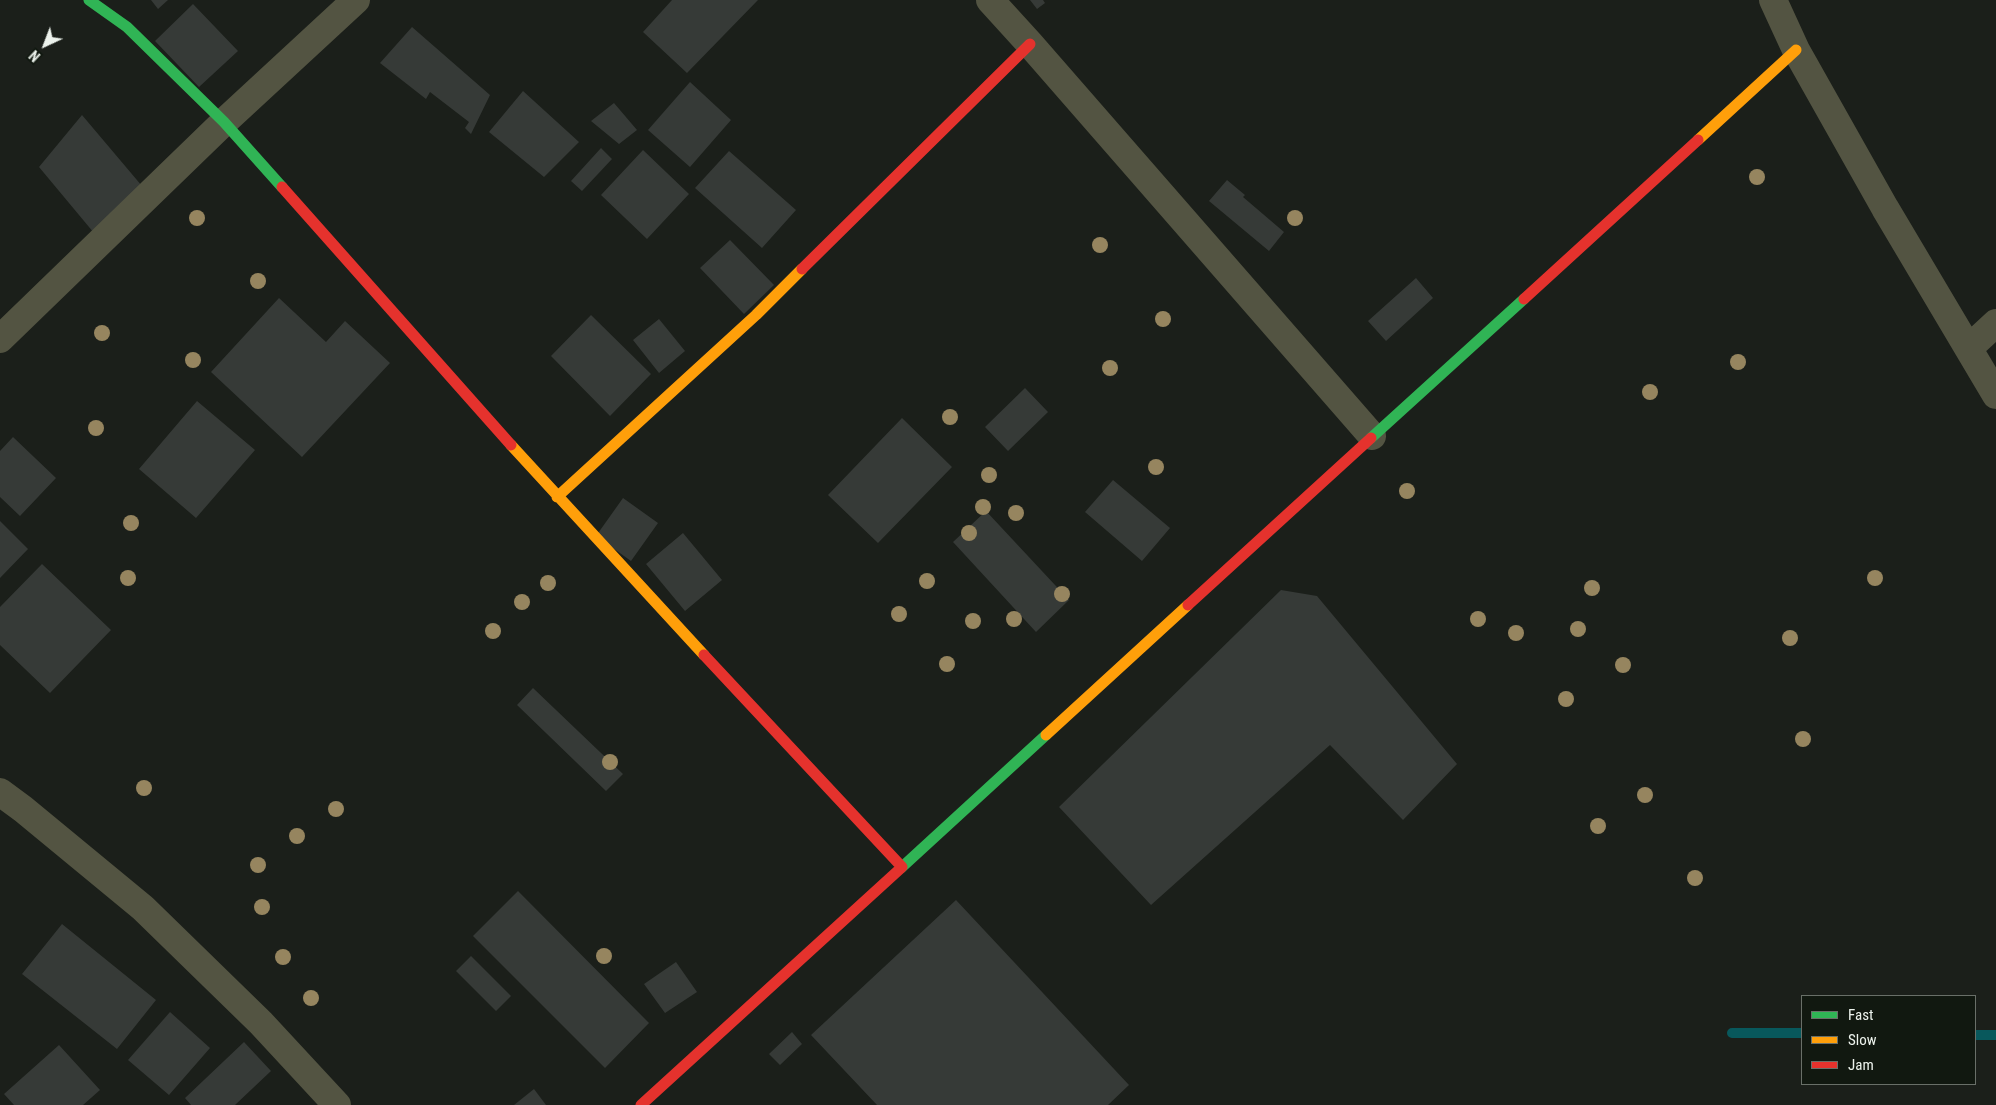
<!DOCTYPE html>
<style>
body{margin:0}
#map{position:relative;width:1996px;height:1105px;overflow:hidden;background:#1b1f1a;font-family:"Roboto Condensed",sans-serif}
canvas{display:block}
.legend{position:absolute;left:1801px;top:995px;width:175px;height:90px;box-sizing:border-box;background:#111810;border:1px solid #696f68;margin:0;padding:6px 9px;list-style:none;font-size:15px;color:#ecf2ec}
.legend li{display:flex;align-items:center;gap:10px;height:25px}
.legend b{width:25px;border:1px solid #696f68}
.north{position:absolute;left:20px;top:20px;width:50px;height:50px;-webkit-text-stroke:4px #111810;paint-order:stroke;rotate:223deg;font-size:14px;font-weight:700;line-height:20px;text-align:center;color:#ecf2ec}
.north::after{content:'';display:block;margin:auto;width:18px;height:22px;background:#ecf2ec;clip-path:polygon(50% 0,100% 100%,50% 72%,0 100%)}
</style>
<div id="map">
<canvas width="1996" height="1105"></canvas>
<ul class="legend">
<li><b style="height:6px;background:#30b455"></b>Fast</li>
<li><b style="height:6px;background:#ff9f0a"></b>Slow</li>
<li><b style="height:6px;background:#e5322d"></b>Jam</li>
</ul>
<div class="north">N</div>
</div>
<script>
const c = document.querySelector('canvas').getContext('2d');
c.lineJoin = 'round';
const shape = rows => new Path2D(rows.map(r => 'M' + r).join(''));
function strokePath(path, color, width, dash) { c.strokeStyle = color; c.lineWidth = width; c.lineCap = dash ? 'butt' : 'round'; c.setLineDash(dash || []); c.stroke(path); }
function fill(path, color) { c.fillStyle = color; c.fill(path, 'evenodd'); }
const stream = shape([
 [1732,1033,1802,1033],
 [1975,1035,1996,1035]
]);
const building = shape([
 [151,0,168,0,158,9],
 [672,0,758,0,687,73,643,32],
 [1030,0,1043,0,1045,3,1037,9],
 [193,4,238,51,199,87,155,41],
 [412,27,490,95,471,134,465,128,469,122,430,92,426,99,380,63],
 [690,82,731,120,690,167,648,130],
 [523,91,579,142,544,177,489,132],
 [614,103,637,130,619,144,591,121],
 [82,115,142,186,94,233,39,167],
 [601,148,612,159,582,191,571,181],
 [643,150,689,194,647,239,601,195],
 [729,151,796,210,762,248,695,188],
 [1227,180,1245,195,1243,197,1284,232,1269,251,1209,201],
 [730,240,774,285,744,314,700,268],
 [1416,278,1433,298,1386,341,1368,321],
 [279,298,326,342,345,321,390,363,302,457,211,372],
 [591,315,651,374,610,416,551,356],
 [659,319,685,351,659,373,633,340],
 [1025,388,1048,412,1008,451,985,427],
 [197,401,255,450,196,518,139,469],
 [902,418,952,467,878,543,828,495],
 [13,437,56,478,20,516,0,497,0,451],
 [1113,480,1170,528,1142,561,1085,512],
 [623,498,658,523,631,561,596,536],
 [986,511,1069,600,1036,632,953,542],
 [0,521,28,549,0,578],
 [683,533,722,580,685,611,646,564],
 [42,564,111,630,50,693,0,645,0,607],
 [1281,590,1317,596,1457,764,1403,820,1330,745,1151,905,1059,807],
 [533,688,623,774,606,791,517,705],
 [518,891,649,1023,605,1068,473,936],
 [956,900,1129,1085,1108,1105,877,1105,811,1035],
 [62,924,156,1000,117,1049,22,974],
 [471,956,511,996,496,1011,456,971],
 [676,962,697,992,665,1013,644,984],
 [170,1012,210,1048,169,1095,128,1060],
 [792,1032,802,1044,780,1065,769,1054],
 [244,1042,271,1071,235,1105,191,1105,185,1098],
 [59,1045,100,1090,83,1105,14,1105,4,1094],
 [534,1089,546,1105,514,1105]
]);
const street = shape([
 [990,0,1030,44,1372,436],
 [1773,0,1796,50,1885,208,1996,395],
 [0,339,224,122,356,0],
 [1969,348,1996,323],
 [0,792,23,809,143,908,261,1023,337,1105]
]);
const fast = shape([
 [89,0,127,27,224,122,282,187],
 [1371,438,1524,299],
 [901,868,1046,735]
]);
const slow = shape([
 [1698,140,1796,50],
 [511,445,704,655],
 [557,497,756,315,802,269],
 [1046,735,1188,605]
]);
const jam = shape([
 [282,187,511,445],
 [802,269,1030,44],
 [1524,299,1698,140],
 [1188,605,1371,438],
 [704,655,902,867],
 [641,1105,901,868]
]);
const trees = [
 [1757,177],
 [197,218],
 [1295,218],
 [1100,245],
 [258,281],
 [1163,319],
 [102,333],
 [193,360],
 [1738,362],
 [1110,368],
 [1650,392],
 [950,417],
 [96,428],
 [1156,467],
 [989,475],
 [1407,491],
 [983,507],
 [1016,513],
 [131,523],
 [969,533],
 [128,578],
 [1875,578],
 [927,581],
 [548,583],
 [1592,588],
 [1062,594],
 [522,602],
 [899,614],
 [1014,619],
 [1478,619],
 [973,621],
 [1578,629],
 [493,631],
 [1516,633],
 [1790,638],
 [947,664],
 [1623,665],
 [1566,699],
 [1803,739],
 [610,762],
 [144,788],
 [1645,795],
 [336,809],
 [1598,826],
 [297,836],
 [258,865],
 [1695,878],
 [262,907],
 [604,956],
 [283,957],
 [311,998]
];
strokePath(stream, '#08585c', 10);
fill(building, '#363a37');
strokePath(street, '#535442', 28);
strokePath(fast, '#30b455', 11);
strokePath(slow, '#ff9f0a', 11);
strokePath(jam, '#e5322d', 11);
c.fillStyle = '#96855f';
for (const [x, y] of trees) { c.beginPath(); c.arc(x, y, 8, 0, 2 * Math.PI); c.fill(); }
</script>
